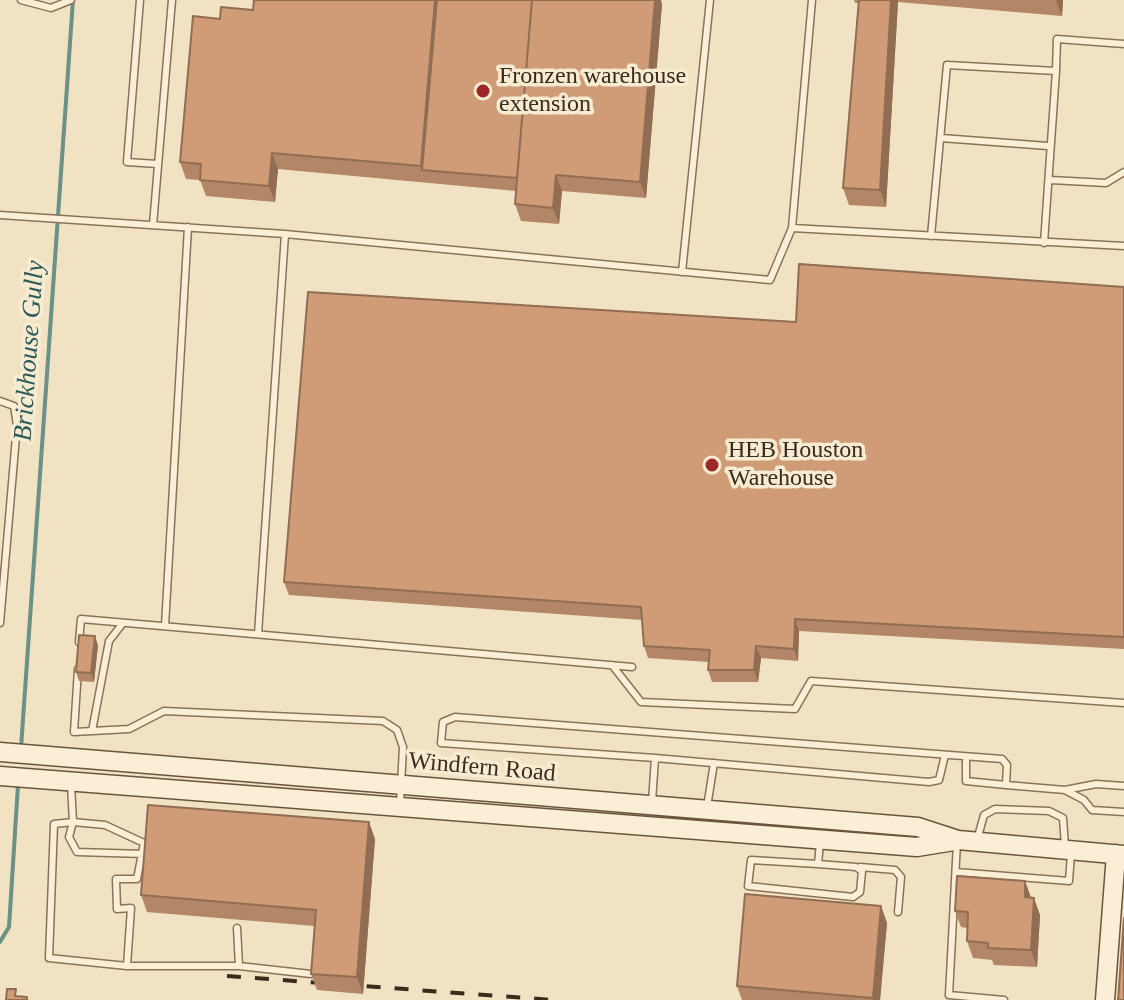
<!DOCTYPE html>
<style>
body{margin:0}
canvas{display:block;background:#f0e2c3}
</style>
<canvas width="1124" height="1000"></canvas>
<script>
const c = document.querySelector('canvas').getContext('2d');
c.lineJoin = 'round';
const shape = rows => new Path2D(rows.map(r => 'M' + r).join(''));
function strokePath(path, color, width, dash) { c.strokeStyle = color; c.lineWidth = width; c.lineCap = dash ? 'butt' : 'round'; c.setLineDash(dash || []); c.stroke(path); }
function fill(path, color) { c.fillStyle = color; c.fill(path, 'evenodd'); }
function label(font, color, halo, rows, align = 'center') {
  c.font = font + ' Georgia,serif'; c.lineWidth = 7; c.setLineDash([]); c.textBaseline = 'middle'; c.strokeStyle = halo; c.fillStyle = color; for (const [text, x, y, turn = 0] of rows) {
    c.save(); c.translate(x, y); c.rotate((+turn || 0) * Math.PI / 180); c.textAlign = isNaN(turn) ? turn : align; if (halo) c.strokeText(text, 0, 0); c.fillText(text, 0, 0); c.restore();
  }
}
const stream = shape([
 [21,748,73,0],
 [0,942,9,927,18,785]
]);
const lane = shape([
 [21,0,51,8,71,0],
 [140,0,127,162,157,164],
 [812,0,792,228,1124,246],
 [1056,71,1057,39,1124,44],
 [941,138,1048,146],
 [1051,180,1106,183,1124,172],
 [0,215,285,234,770,280,792,228],
 [153,225,172,0],
 [931,236,947,65,1056,71,1044,243],
 [682,272,710,0],
 [0,401,14,406,17,425,0,623],
 [165,626,188,227],
 [258,634,285,234],
 [79,642,81,619,632,667],
 [612,665,641,702,795,709,811,681,1124,703],
 [78,669,74,732,129,729,164,711,383,721,397,730,403,747,400,804],
 [92,731,109,641,123,623],
 [945,755,939,780,929,782,655,758,441,743,443,722,455,717,1002,759,1007,765,1006,785,1065,790,1096,784,1124,786],
 [966,757,966,781,1006,785],
 [71,785,73,822,69,837,77,852,144,854],
 [1065,790,1084,800,1092,810,1124,812],
 [652,802,655,758],
 [707,807,714,763],
 [977,840,984,815,995,809,1049,811,1063,818,1065,846],
 [957,842,949,995,1004,1000],
 [818,864,856,867,862,871,860,892,853,897,748,886,751,860,818,864,820,843],
 [860,867,895,870,901,877,898,912],
 [956,872,1069,881,1071,854],
 [237,928,239,966],
 [127,966,131,908,117,909,116,879,137,879,144,843,105,825,73,822,54,824,49,958,127,966,239,966,311,974]
]);
const secondary = shape([
 [0,752,918,827,958,840,1124,855],
 [0,776,917,847,954,841],
 [1105,1000,1116,854]
]);
const rail = shape([
 [227,976,553,1000]
]);
const wall = shape([
 [854,0,1063,0,1062,16,898,2,886,207,849,205,843,188,858,3,855,3],
 [662,4,646,198,562,191,559,224,521,221,515,204,516,191,278,169,275,202,206,196,200,180,186,179,180,162,220,19,253,10],
 [1124,287,1124,649,799,631,798,661,761,658,758,682,712,682,708,670,709,662,648,658,644,646,642,620,289,595,284,582,796,322],
 [98,645,94,682,79,681,76,672],
 [375,839,363,994,317,990,311,974,314,926,147,912,141,895],
 [1025,881,1031,898,1040,915,1037,967,994,965,992,960,973,958,967,941,967,928,961,927,955,911],
 [881,906,887,923,880,1000,742,1000,737,986]
]);
const shadedWall = shape([
 [435,0,443,0,422,170,421,166],
 [655,0,661,0,662,4,646,198,640,182],
 [891,0,898,0,898,2,886,207,880,190],
 [1056,0,1063,0,1062,16],
 [272,153,278,169,275,202,269,186],
 [556,175,562,191,559,224,553,208],
 [795,619,799,631,798,661,794,649],
 [95,636,98,645,94,682,91,673],
 [756,646,761,658,758,682,754,670],
 [369,822,375,839,363,994,357,977],
 [1025,881,1031,898,1025,897],
 [1034,898,1040,915,1037,967,1031,950],
 [881,906,887,923,880,1000,873,1000]
]);
const building = shape([
 [254,0,435,0,421,166,272,153,269,186,200,180,201,164,180,162,193,16,220,19,221,7,253,10,254,0],
 [437,0,532,0,517,178,422,170,437,0],
 [532,0,655,0,640,182,556,175,553,208,515,204,532,0],
 [859,0,891,0,880,190,843,188,859,0],
 [799,264,1124,287,1124,637,795,619,794,649,756,646,754,670,708,670,710,650,644,646,641,607,284,582,308,292,796,322,799,264],
 [79,635,95,636,91,673,76,672,79,635],
 [148,805,369,822,357,977,311,974,316,910,141,895,148,805],
 [957,876,1025,881,1025,897,1034,898,1031,950,988,948,988,943,967,941,968,912,955,911,957,876],
 [745,894,881,906,873,998,737,986,745,894],
 [1124,918,1124,1000,1118,1000,1124,918],
 [7,989,16,989,15,996,27,997,27,1000,6,1000,7,989]
]);
const markers = [
 [483,91,8,"#9c2727"],
 [712,465,8,"#9c2727"]
];
const poiNames = [
 ["Fronzen warehouse",499,77],
 ["extension",499,105],
 ["HEB Houston",728,451],
 ["Warehouse",728,479]
];
const streetNames = [
 ["Windfern Road",482,768,5]
];
const waterNames = [
 ["Brickhouse Gully",30,351,-86]
];
strokePath(stream, '#6b9188', 4);
strokePath(lane, '#8a7359', 9);
strokePath(secondary, '#6c543c', 21);
strokePath(lane, '#faefd6', 6);
strokePath(secondary, '#faefd6', 18);
strokePath(rail, '#3a2b1d', 4, [14, 14]);
fill(wall, '#b28666');
fill(shadedWall, '#916d53');
fill(building, '#cf9c77');
strokePath(building, '#916d53', 2);
for (const [x, y, r, color] of markers) { const dot = new Path2D(); dot.arc(x, y, r, 0, 2 * Math.PI); c.fillStyle = color; c.fill(dot); strokePath(dot, '#f7ecd2', 3); }
label('24px', '#3a2b1d', '#f7ecd2', poiNames, 'left');
label('24px', '#3a2b1d', '#f7ecd2', streetNames);
label('italic 26px', '#2c5a57', '#f7ecd2', waterNames);
</script>
